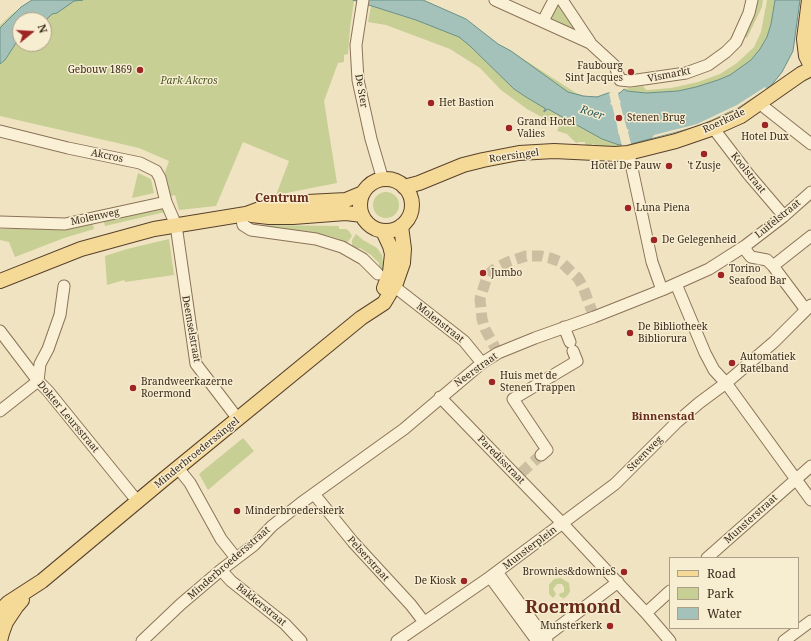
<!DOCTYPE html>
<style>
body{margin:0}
#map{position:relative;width:811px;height:641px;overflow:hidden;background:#f0e3c1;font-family:"Noto Serif",serif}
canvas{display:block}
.legend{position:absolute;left:669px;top:557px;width:130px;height:72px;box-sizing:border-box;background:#f7edd1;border:1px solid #ab9f89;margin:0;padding:5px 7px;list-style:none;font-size:12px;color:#3a2b1d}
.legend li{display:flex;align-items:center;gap:8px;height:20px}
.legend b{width:20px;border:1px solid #ab9f89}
.north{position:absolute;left:12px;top:12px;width:40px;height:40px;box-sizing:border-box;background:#f7edd1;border:1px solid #ab9f89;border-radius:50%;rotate:72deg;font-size:11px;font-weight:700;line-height:16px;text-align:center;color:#3a2b1d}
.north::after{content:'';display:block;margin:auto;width:14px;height:18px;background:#9d2524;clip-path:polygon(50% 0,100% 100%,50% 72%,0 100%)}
</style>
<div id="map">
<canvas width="811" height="641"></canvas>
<ul class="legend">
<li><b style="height:5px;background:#f5d997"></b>Road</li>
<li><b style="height:11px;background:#c7cf95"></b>Park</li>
<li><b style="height:11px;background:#a4c2ba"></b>Water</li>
</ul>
<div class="north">N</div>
</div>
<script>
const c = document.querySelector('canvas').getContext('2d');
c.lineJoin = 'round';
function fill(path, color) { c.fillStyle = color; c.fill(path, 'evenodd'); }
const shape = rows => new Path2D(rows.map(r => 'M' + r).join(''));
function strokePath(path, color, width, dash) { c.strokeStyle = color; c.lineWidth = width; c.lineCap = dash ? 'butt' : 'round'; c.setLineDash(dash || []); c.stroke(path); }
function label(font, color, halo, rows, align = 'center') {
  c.font = font + ' "Noto Serif",serif'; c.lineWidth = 3; c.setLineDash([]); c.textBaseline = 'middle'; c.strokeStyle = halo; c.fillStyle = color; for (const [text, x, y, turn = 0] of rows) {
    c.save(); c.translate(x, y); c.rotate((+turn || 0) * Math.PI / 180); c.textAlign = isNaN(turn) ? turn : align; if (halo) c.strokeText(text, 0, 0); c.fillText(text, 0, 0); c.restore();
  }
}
const green = shape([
 [32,0,423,0,463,19,498,44,511,51,576,93,585,96,593,97,619,92,640,93,627,91,624,89,643,86,645,89,647,90,671,88,698,82,720,74,737,63,754,47,761,32,767,0,796,0,791,50,622,145,622,146,606,147,592,144,591,148,585,147,585,142,578,142,578,143,576,143,567,134,557,131,560,124,554,121,551,122,527,109,501,90,480,68,450,49,386,25,368,22,371,6,354,1,350,28,348,54,344,55,344,62,338,63,324,101,337,183,276,195,289,161,243,142,216,206,179,210,175,195,171,196,165,172,169,161,139,148,0,116,0,64,5,60,13,47,0,62,0,25,12,14],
 [65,6,57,13,52,14,44,22,44,44,20,44,20,20],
 [755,0,763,0,762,7,747,38,744,36],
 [558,1,579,33,548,19],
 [138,173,151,179,154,193,132,198],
 '373 205a13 13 0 1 1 26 0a13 13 0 1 1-26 0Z',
 [162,207,165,212,105,226,103,219],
 [92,221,94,229,64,238,15,257,9,242,0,240,0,229,34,229],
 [259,225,339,226,339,229,346,229,349,231,352,236,347,243,342,243,339,239,329,236],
 [356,234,363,240,377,248,382,255,383,264,382,273,379,269,379,263,371,255,360,248,355,249,352,247,352,240],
 [169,239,174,275,125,282,124,280,107,285,105,256,127,249],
 [243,438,254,451,208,490,199,474],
 [561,578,569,583,570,591,568,595,563,599,562,597,560,597,559,594,564,592,564,587,562,584,557,584,553,589,556,594,553,598,549,594,549,585,554,579]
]);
const water = shape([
 [32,0,83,0,74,1,57,13,52,14,44,22,44,20,20,20,20,39,16,43,5,60,0,64,0,28,21,7,32,0],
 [353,0,423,0,466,19,498,44,511,51,568,92,583,96,597,97,608,93,620,93,624,89,627,91,646,93,678,91,696,87,718,80,730,75,751,60,760,49,767,37,771,24,775,0,800,0,793,51,782,72,770,87,737,108,698,126,631,144,619,145,602,139,548,109,544,112,544,110,546,109,526,97,514,89,470,46,459,37,416,20,353,0]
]);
const pier = shape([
 [765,87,767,89,737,108,698,126,652,138,654,135,697,124,737,105],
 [614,91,619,91,618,95,620,101,621,101,620,103,623,115,625,116,624,118,627,129,629,130,628,132,631,144,622,146,619,134,618,133,618,131,616,120,614,119,615,117,612,105,610,104,611,102,609,93]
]);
const minorTunnel = shape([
 [498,353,485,329,482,319,480,299,486,280,490,273,496,268,508,262,526,256,541,256,550,258,561,262,578,278,583,287,594,317],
 [521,473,541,455]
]);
const minor = shape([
 [363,0,356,45,358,80,371,139,383,180],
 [495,0,590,43,615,66,620,80,630,81,686,73,708,65,726,52,736,42,749,13,752,0],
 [562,0,590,42],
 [543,21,554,0],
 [764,107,811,144],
 [714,128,717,133,749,175,784,216],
 [0,131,68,148,140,163,156,171,160,178,166,202,176,225,196,364,238,419],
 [630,159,652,262,662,290],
 [241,215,243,225,251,230,316,239,342,247,363,259,378,274],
 [0,222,65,224,166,202],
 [745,246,747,252,751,257,767,260,773,266,806,310],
 [773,266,811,236],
 [676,284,705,353,714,370,726,383,811,500],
 [393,288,400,291,464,341,482,363],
 [564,327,570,342],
 [0,331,38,381,48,391,138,502],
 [440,397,562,523,646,613,670,641],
 [0,411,38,381,40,364,48,349,60,315,64,286],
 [541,455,547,450,513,399,577,361,573,351],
 [178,468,190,483,221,539,236,558],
 [314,494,353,542,411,605,424,622],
 [707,558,811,466],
 [221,570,231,581,285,624,301,641],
 [497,572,547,641],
 [490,577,537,641],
 [646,613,670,591],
 [142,641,181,604,221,570,254,545,272,526,301,503,404,429,482,363,498,353,535,338,594,317,662,290,709,269,745,246,784,216,811,192],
 [397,641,490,577,615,484,677,422,699,403,726,383,774,342,811,305],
 [540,641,618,582],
 [784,641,811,621]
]);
const major = shape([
 [809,0,804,39,806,56,811,66],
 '360 205a26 26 0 1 1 52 0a26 26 0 1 1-52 0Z',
 [404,187,419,183,463,165,483,160,519,153,554,151,615,154,628,153,676,141,714,128,741,116,801,74,811,69],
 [251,215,269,217,293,217,346,213,362,215],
 [383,231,390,246,392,254,390,272,384,288],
 [0,281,81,249,154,229,246,214,265,207,307,202,346,200,363,193],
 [0,611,8,603,42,581,163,480,361,318,384,303,396,283,403,263,404,249,401,226],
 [0,641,2,633,6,622,16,607,22,600]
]);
const markers = [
 [140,70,4,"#9d2524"],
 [631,72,4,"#9d2524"],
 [431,103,4,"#9d2524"],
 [619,118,4,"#9d2524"],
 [765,125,4,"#9d2524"],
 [509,128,4,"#9d2524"],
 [704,154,4,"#9d2524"],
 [669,166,4,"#9d2524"],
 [628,208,4,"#9d2524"],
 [654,240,4,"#9d2524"],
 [483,273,4,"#9d2524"],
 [721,275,4,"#9d2524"],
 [630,333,4,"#9d2524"],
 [732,363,4,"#9d2524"],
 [492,382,4,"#9d2524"],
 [133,388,4,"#9d2524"],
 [237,511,4,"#9d2524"],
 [624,572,4,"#9d2524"],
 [464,581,4,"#9d2524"],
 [610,626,4,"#9d2524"]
];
const poiNames = [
 ["Faubourg",623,66,"right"],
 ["Sint Jacques",623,78,"right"],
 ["Gebouw 1869",132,70,"right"],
 ["Het Bastion",439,103],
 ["Stenen Brug",627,118],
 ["Grand Hotel",517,122],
 ["Valies",517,134],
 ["Hotel Dux",765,137,"center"],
 ["Hotel De Pauw",661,166,"right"],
 ["'t Zusje",704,166,"center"],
 ["Luna Piena",636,208],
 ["De Gelegenheid",662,240],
 ["Torino",729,269],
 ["Seafood Bar",729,281],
 ["Jumbo",491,273],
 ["De Bibliotheek",638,327],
 ["Bibliorura",638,339],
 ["Automatiek",740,357],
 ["Ratelband",740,369],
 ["Huis met de",500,376],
 ["Stenen Trappen",500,388],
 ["Brandweerkazerne",141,382],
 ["Roermond",141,394],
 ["Minderbroederskerk",245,511],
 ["Brownies&downieS",616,572,"right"],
 ["De Kiosk",456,581,"right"],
 ["Munsterkerk",602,626,"right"]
];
const streetNames = [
 ["Vismarkt",669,75,-11],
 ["De Ster",361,91,80],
 ["Roerkade",724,121,-25],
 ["Akcros",107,156,12],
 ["Roersingel",514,156,-8],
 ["Koolstraat",748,173,51],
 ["Molenweg",95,217,-12],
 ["Luifelstraat",778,219,-39],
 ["Molenstraat",440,323,38],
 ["Deemselstraat",191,329,80],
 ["Neerstraat",476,370,-36],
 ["Dokter Leursstraat",68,417,50],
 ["Minderbroederssingel",197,453,-39],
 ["Steenweg",645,454,-45],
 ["Paredisstraat",501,460,46],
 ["Munsterstraat",751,519,-42],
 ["Munsterplein",530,548,-37],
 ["Pelserstraat",368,559,48],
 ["Minderbroedersstraat",229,563,-41],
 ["Bakkerstraat",261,605,39]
];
const parkNames = [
 ["Park Akcros",189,81]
];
const waterNames = [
 ["Roer",592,113,18]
];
const neighbourhoodNames = [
 ["Binnenstad",663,417]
];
const quarterNames = [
 ["Centrum",282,199]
];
const townNames = [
 ["Roermond",573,608]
];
fill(green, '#c7cf95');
fill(water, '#a4c2ba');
strokePath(water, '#6a9188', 1);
fill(pier, '#f0e3c1');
strokePath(minorTunnel, '#ccbea0', 11, [11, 5.5]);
strokePath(minor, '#8b7358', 13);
strokePath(major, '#58412c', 16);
strokePath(minor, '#faf0d5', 11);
strokePath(major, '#f5d997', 14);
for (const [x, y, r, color] of markers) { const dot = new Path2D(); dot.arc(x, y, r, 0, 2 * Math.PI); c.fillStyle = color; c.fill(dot); strokePath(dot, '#f7edd1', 1.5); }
label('10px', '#3a2b1d', '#f7edd1', poiNames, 'left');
label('10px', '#3a2b1d', '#f7edd1', streetNames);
label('italic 10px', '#495722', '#f7edd1', parkNames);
label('italic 11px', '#2b5a58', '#f7edd1', waterNames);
label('bold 11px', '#692b1a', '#f7edd1', neighbourhoodNames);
label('bold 12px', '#692b1a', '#f7edd1', quarterNames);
label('bold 18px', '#692b1a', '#f7edd1', townNames);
</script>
